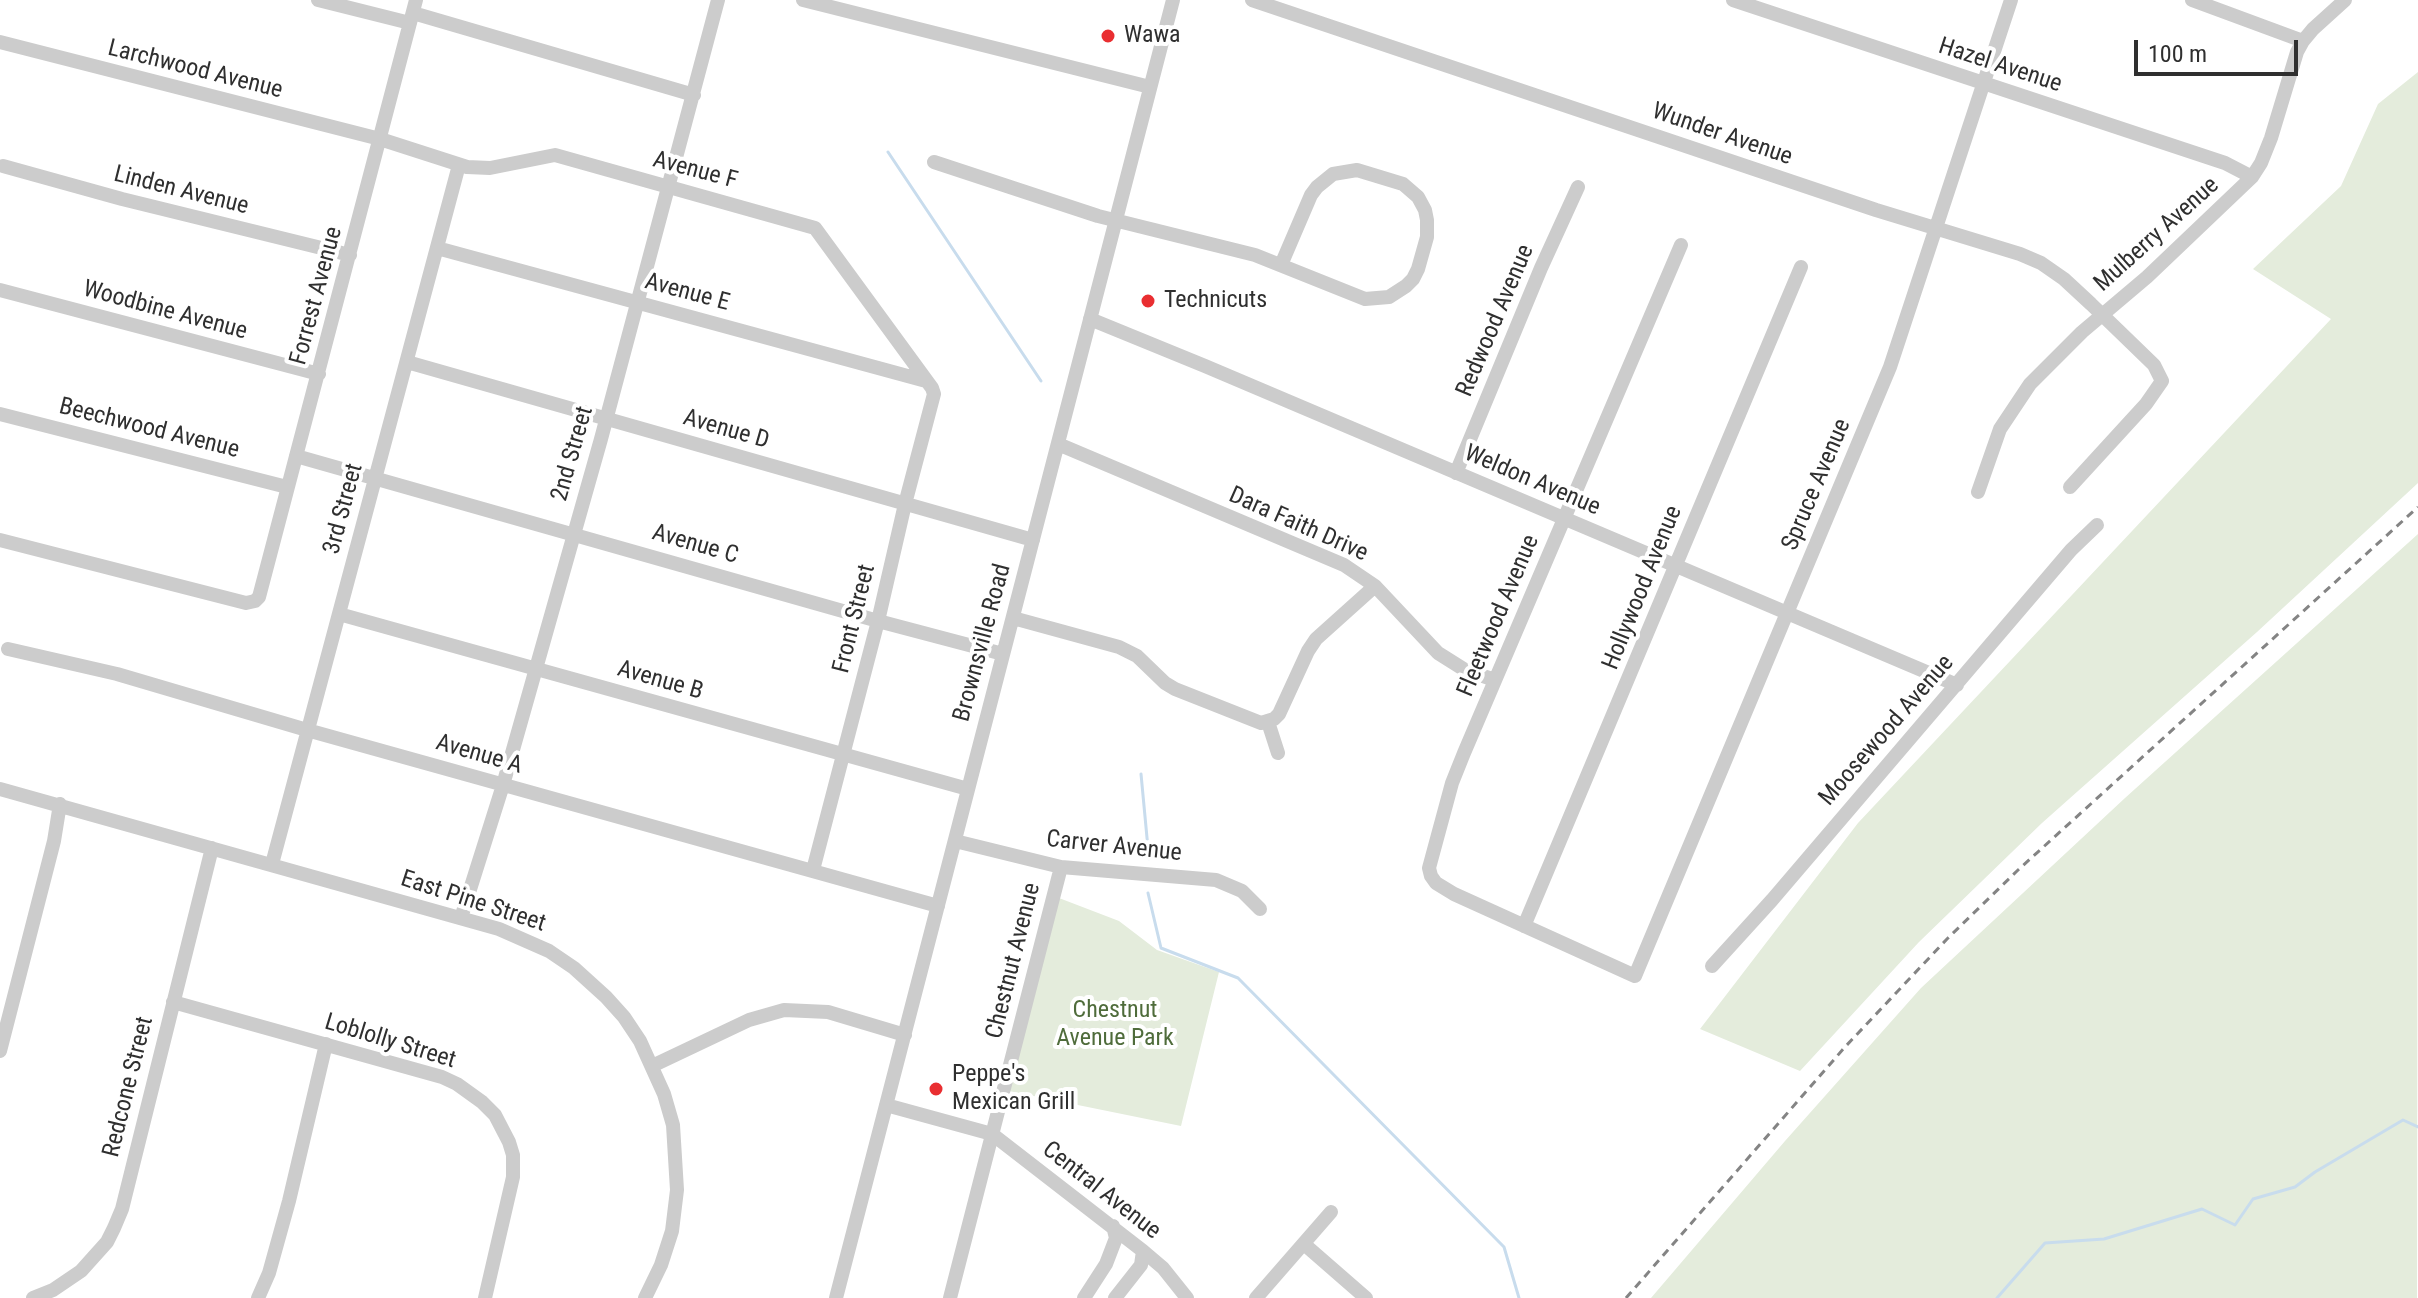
<!DOCTYPE html>
<style>
body{margin:0}
#map{position:relative;width:2418px;height:1298px;overflow:hidden;background:#fff;font-family:"Roboto Condensed",sans-serif}
canvas{display:block}
.scale{position:absolute;left:2134px;top:40px;width:164px;height:36px;box-sizing:border-box;border:4px solid #2f2f2f;border-top:0;padding-left:10px;font-size:24px;line-height:28px;white-space:nowrap;color:#2f2f2f;-webkit-text-stroke:6px #fff;paint-order:stroke}
</style>
<div id="map">
<canvas width="2418" height="1298"></canvas>
<div class="scale">100 m</div>
</div>
<script>
const c = document.querySelector('canvas').getContext('2d');
c.lineJoin = 'round';
function fill(path, color) { c.fillStyle = color; c.fill(path, 'evenodd'); }
const shape = rows => new Path2D(rows.map(r => 'M' + r).join(''));
function strokePath(path, color, width, dash) { c.strokeStyle = color; c.lineWidth = width; c.lineCap = dash ? 'butt' : 'round'; c.setLineDash(dash || []); c.stroke(path); }
function label(font, color, halo, rows, align = 'center') {
  c.font = font + ' "Roboto Condensed",sans-serif'; c.lineWidth = 8; c.setLineDash([]); c.textBaseline = 'middle'; c.strokeStyle = halo; c.fillStyle = color; for (const [text, x, y, turn = 0] of rows) {
    c.save(); c.translate(x, y); c.rotate((+turn || 0) * Math.PI / 180); c.textAlign = isNaN(turn) ? turn : align; if (halo) c.strokeText(text, 0, 0); c.fillText(text, 0, 0); c.restore();
  }
}
const green = shape([
 [2418,72,2418,483,2257,632,2042,823,1919,942,1800,1071,1700,1029,1858,823,2331,319,2253,269,2341,186,2378,104],
 [2418,534,2417,1298,1651,1298,1785,1141,1921,988,2125,798],
 [1059,898,1119,921,1157,950,1219,972,1181,1126,1009,1091]
]);
const stream = shape([
 [888,152,1041,381],
 [1141,774,1149,859],
 [1148,893,1161,948,1238,978,1504,1247,1519,1298],
 [1997,1298,2045,1243,2104,1239,2202,1209,2235,1225,2253,1199,2295,1187,2315,1172,2403,1120,2418,1127]
]);
const minor = shape([
 [318,0,410,23],
 [803,0,1150,87],
 [1252,0,1876,210,2020,254,2041,263,2064,279,2091,304,2154,365,2162,381,2146,404,2070,487],
 [1733,0,2225,163,2252,177],
 [2192,0,2303,41],
 [413,13,694,95],
 [0,42,380,139,467,167,490,168,555,155,815,228,932,388,934,394,905,504,878,621,813,870],
 [934,162,1098,216,1255,255,1365,299,1389,297,1406,286,1413,279,1418,269,1427,237,1427,220,1425,210,1418,197,1403,184,1357,170,1333,174,1317,187,1311,195,1281,265],
 [3,166,122,199,350,255],
 [1681,245,1464,753,1452,783,1429,868,1431,876,1436,883,1454,894,1635,976,1890,367,2011,0],
 [437,248,926,381],
 [0,290,319,374],
 [1090,319,1205,366,1957,685],
 [407,362,1033,540],
 [0,414,287,487],
 [1058,444,1344,565,1375,586,1438,653,1465,670,1495,680],
 [296,456,878,621,1003,654],
 [1456,473,1541,268,1578,187],
 [1978,492,2000,429,2030,384,2082,332,2147,277,2252,177,2261,163,2271,138,2297,52,2303,41,2313,29,2345,0],
 [0,540,246,603,255,601,259,597,416,0],
 [339,614,968,789],
 [1013,618,1119,647,1137,656,1165,683,1175,689,1261,723,1274,719,1279,714,1308,651,1316,639,1375,586],
 [8,649,117,674,307,730,938,906],
 [1268,722,1278,753],
 [0,789,499,929,549,951,574,968,606,997,624,1017,640,1041,664,1094,673,1125,677,1190,672,1231,661,1265,645,1298],
 [955,841,1061,867,1216,880,1242,891,1260,909],
 [272,864,459,165],
 [461,918,503,785,601,439,718,0],
 [1524,926,1801,267],
 [1712,966,1772,900,2071,550,2097,525],
 [173,1002,442,1077,457,1084,482,1102,495,1115,509,1142,513,1155,513,1177,485,1298],
 [0,1051,54,841,60,804],
 [652,1066,749,1020,784,1010,828,1012,905,1035],
 [886,1105,992,1134,1143,1251,1163,1268,1187,1298],
 [1304,1244,1366,1298],
 [33,1298,53,1290,81,1271,107,1242,114,1228,122,1209,212,848],
 [258,1298,269,1273,289,1201,326,1044],
 [836,1298,1173,0],
 [950,1298,1061,867],
 [1084,1298,1106,1264,1116,1238,1113,1226],
 [1115,1298,1141,1265,1143,1251],
 [1256,1298,1331,1212]
]);
const rail = shape([
 [1626,1298,1845,1047,1947,939,2018,870,2418,507]
]);
const markers = [
 [1108,36,8,"#e92e31"],
 [1148,301,8,"#e92e31"],
 [936,1089,8,"#e92e31"]
];
const poiNames = [
 ["Wawa",1124,36],
 ["Technicuts",1164,301],
 ["Peppe's",952,1075],
 ["Mexican Grill",952,1103]
];
const streetNames = [
 ["Hazel Avenue",2000,66,18],
 ["Larchwood Avenue",195,70,14],
 ["Wunder Avenue",1722,135,19],
 ["Avenue F",695,171,15],
 ["Linden Avenue",181,191,14],
 ["Mulberry Avenue",2157,235,-42],
 ["Avenue E",687,293,15],
 ["Forrest Avenue",317,296,-75],
 ["Woodbine Avenue",165,311,15],
 ["Redwood Avenue",1496,321,-67],
 ["Beechwood Avenue",149,429,14],
 ["Avenue D",726,430,16],
 ["2nd Street",573,454,-74],
 ["Weldon Avenue",1532,481,23],
 ["Spruce Avenue",1817,485,-67],
 ["3rd Street",344,509,-75],
 ["Dara Faith Drive",1298,525,24],
 ["Avenue C",695,545,16],
 ["Hollywood Avenue",1643,588,-68],
 ["Fleetwood Avenue",1499,616,-67],
 ["Front Street",855,619,-76],
 ["Brownsville Road",983,643,-75],
 ["Avenue B",660,681,16],
 ["Moosewood Avenue",1887,731,-49],
 ["Avenue A",479,755,16],
 ["Carver Avenue",1114,847,6],
 ["East Pine Street",473,902,18],
 ["Chestnut Avenue",1014,961,-76],
 ["Loblolly Street",390,1042,17],
 ["Redcone Street",129,1087,-76],
 ["Central Avenue",1101,1191,38]
];
const parkNames = [
 ["Chestnut",1115,1011],
 ["Avenue Park",1115,1039]
];
fill(green, '#e4ecdc');
strokePath(stream, '#c8dced', 3);
strokePath(minor, '#ccc', 14);
strokePath(rail, '#848484', 3, [8, 6]);
for (const [x, y, r, color] of markers) { const dot = new Path2D(); dot.arc(x, y, r, 0, 2 * Math.PI); c.fillStyle = color; c.fill(dot); strokePath(dot, '#fff', 3); }
label('24px', '#2f2f2f', '#fff', poiNames, 'left');
label('24px', '#2f2f2f', '#fff', streetNames);
label('24px', '#4f6c3b', '#fff', parkNames);
</script>
